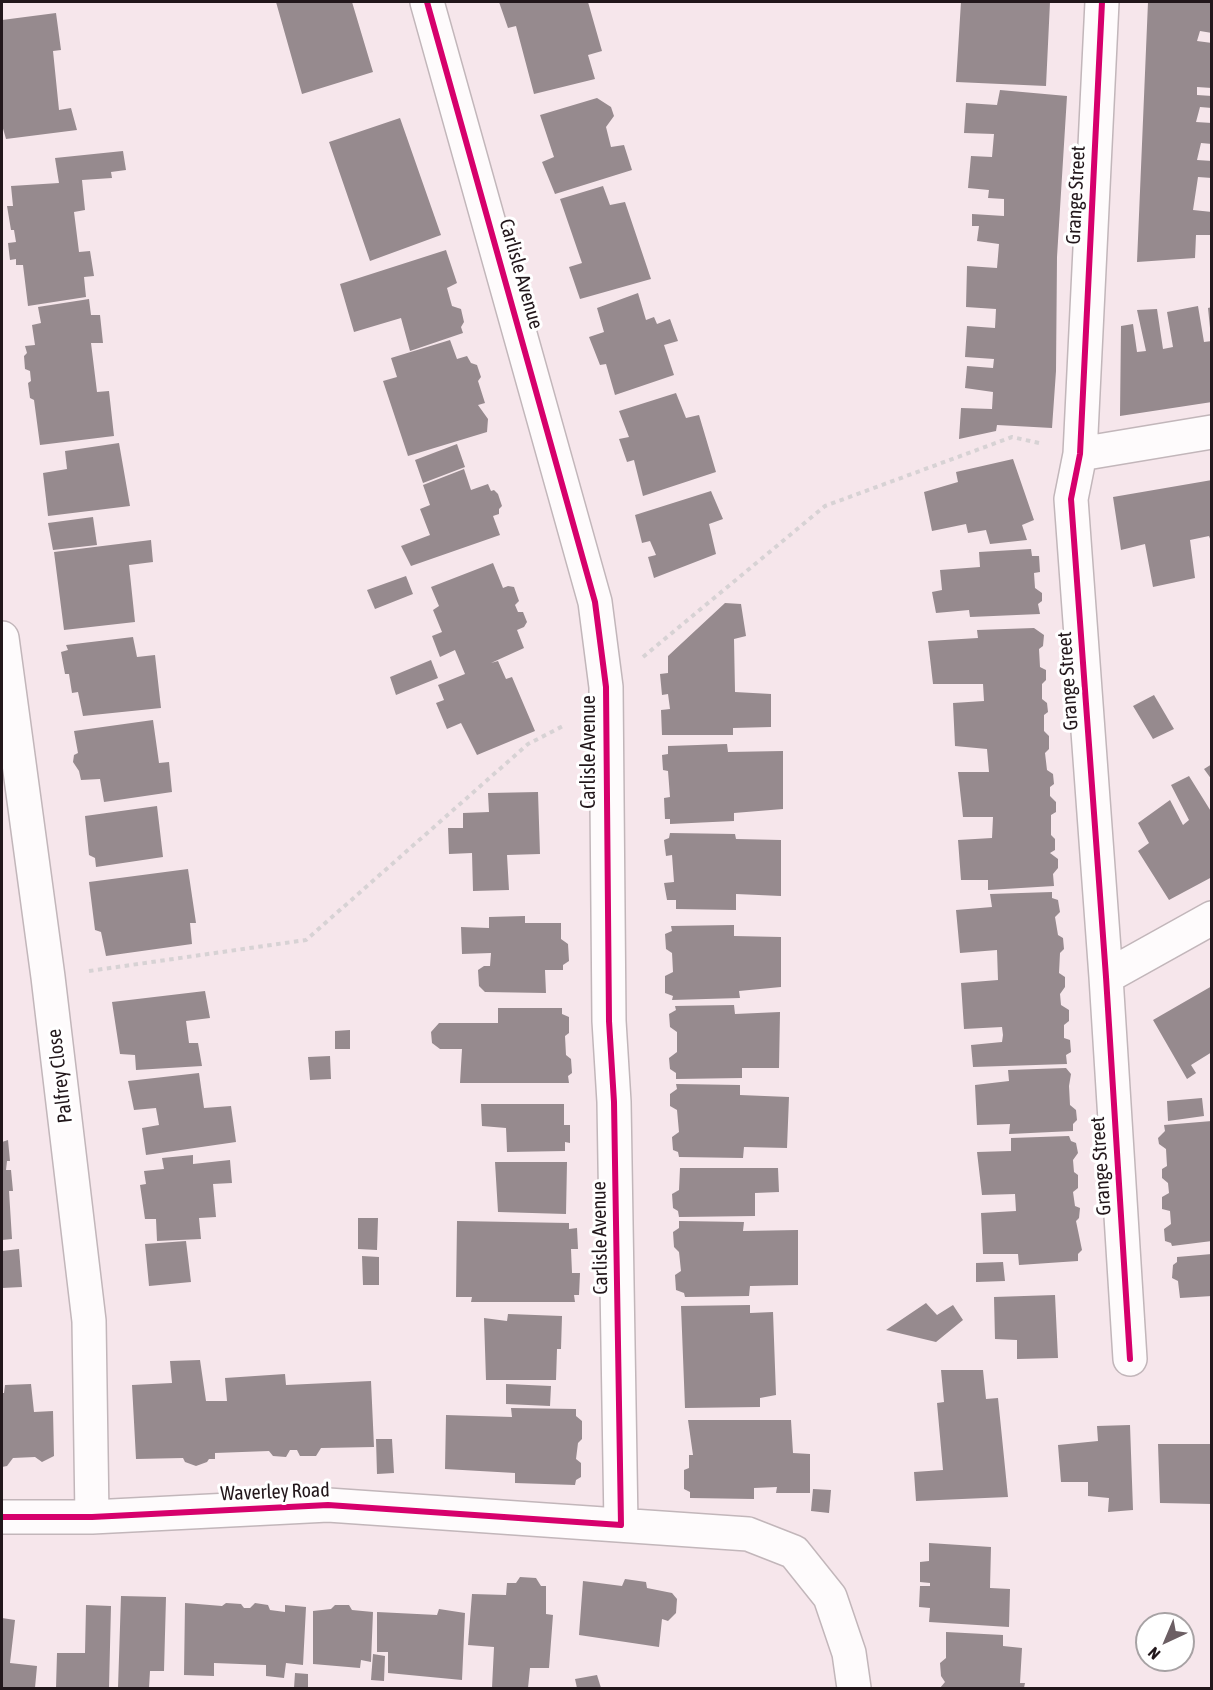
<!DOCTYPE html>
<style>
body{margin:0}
#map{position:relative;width:1213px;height:1690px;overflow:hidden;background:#f6e6eb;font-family:"Asap Condensed",sans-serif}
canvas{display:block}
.frame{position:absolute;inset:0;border:3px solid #22171b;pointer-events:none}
.north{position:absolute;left:1135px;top:1612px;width:60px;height:60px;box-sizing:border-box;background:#fff;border:2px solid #a7a2a4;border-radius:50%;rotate:224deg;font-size:16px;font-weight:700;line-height:24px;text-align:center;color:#22171b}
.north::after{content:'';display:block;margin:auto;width:21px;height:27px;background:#6c5f64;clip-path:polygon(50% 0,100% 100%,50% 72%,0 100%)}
</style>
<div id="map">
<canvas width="1213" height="1690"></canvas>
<div class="frame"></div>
<div class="north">N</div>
</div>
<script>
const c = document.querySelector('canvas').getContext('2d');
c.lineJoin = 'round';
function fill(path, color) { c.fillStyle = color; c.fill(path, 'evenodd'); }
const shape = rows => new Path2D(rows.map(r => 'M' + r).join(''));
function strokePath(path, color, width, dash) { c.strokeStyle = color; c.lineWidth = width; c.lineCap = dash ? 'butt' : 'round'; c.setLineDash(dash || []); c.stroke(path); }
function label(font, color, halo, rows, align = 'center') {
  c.font = font + ' "Asap Condensed",sans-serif'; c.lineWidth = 6; c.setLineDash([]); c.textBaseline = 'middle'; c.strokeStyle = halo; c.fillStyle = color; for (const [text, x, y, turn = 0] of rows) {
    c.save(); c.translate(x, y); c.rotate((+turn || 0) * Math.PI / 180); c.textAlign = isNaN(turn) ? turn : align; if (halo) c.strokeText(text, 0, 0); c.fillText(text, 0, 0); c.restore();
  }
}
const building = shape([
 [276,2,352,2,373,72,302,94],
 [499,2,588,2,602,51,588,55,595,79,534,94,516,26,508,28],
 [961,2,1050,2,1046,86,956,82],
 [1148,2,1212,2,1212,33,1200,31,1197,41,1212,43,1212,88,1197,87,1197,95,1212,96,1212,108,1200,107,1196,122,1212,123,1212,144,1201,143,1197,160,1212,161,1212,178,1198,177,1193,210,1212,212,1212,235,1196,235,1195,258,1137,262],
 [56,13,61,50,53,51,59,110,71,108,77,130,6,139,2,125,2,20],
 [1000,90,1067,96,1057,257,1056,371,1052,428,997,425,996,431,959,439,961,408,992,409,993,392,965,388,967,366,993,368,994,359,965,357,967,326,995,328,996,309,966,307,967,266,997,268,999,244,977,241,979,226,972,226,972,214,1004,216,1004,199,988,198,989,190,968,188,971,156,992,157,994,134,964,133,966,103,997,105],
 [597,98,611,107,614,116,606,127,611,147,624,145,632,170,555,194,542,162,554,157,540,115],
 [400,118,441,235,370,261,329,142],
 [123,151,126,170,111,172,112,178,82,180,85,210,74,212,79,252,90,251,94,276,84,277,86,297,28,306,23,265,16,265,16,259,10,260,8,243,16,242,14,230,11,230,7,206,13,206,11,186,59,183,55,158],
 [603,186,610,205,625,202,651,279,580,299,569,267,582,263,560,199],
 [446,250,457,283,447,288,452,306,461,309,464,322,461,327,463,333,410,351,401,318,354,332,340,284],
 [638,293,646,320,654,317,657,324,670,319,678,341,664,345,674,375,615,395,606,364,600,365,589,337,604,332,597,308],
 [89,299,91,315,100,315,103,343,91,343,97,392,109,391,114,436,40,445,34,400,30,398,28,383,31,381,30,371,25,369,24,356,27,353,25,346,35,345,32,325,41,323,38,307],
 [1198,306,1204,342,1212,341,1212,402,1120,416,1121,326,1133,324,1137,352,1146,351,1137,310,1157,309,1163,349,1173,347,1167,312],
 [1212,307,1212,328,1210,328,1208,308],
 [450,340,457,359,467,356,471,363,477,365,481,377,478,381,485,403,478,405,488,419,487,432,408,456,383,381,397,377,391,358],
 [676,393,686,418,699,415,716,472,643,496,634,460,627,462,619,439,629,437,619,411],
 [119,443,130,506,48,516,43,473,67,469,65,451],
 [457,444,465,467,423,483,415,460],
 [1013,459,1034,520,1022,525,1027,540,990,544,986,530,968,533,966,524,932,531,924,492,958,482,956,472],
 [464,469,471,490,488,484,491,491,494,490,498,494,502,506,499,509,499,514,493,516,500,535,411,566,401,546,430,535,420,509,430,505,423,485],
 [1212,480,1212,544,1209,536,1190,540,1195,578,1153,587,1145,544,1121,550,1113,497],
 [711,491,723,519,709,524,716,554,654,578,648,557,656,555,650,541,642,543,635,515],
 [93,517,97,545,53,550,48,523],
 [151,540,153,562,129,565,135,622,64,630,54,552],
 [1031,549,1032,556,1039,556,1040,572,1034,573,1035,588,1042,593,1042,601,1038,604,1040,614,970,617,969,610,936,613,932,592,942,590,940,570,980,567,979,552],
 [493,563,503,588,508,586,514,587,519,601,515,605,518,612,523,612,527,622,524,627,517,630,524,648,491,663,498,661,506,679,512,677,535,731,477,755,461,723,447,729,436,703,444,700,438,685,465,674,455,650,440,657,432,636,442,632,433,610,439,606,431,587],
 [406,576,413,594,375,609,367,590],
 [725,603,741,604,746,636,734,639,735,692,771,694,771,727,733,728,733,735,662,735,661,710,670,709,668,694,662,695,660,674,668,673,668,656],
 [1034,628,1044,635,1043,646,1039,649,1040,667,1046,670,1046,680,1042,684,1042,699,1047,703,1048,712,1044,715,1044,731,1049,736,1049,749,1045,753,1047,770,1053,774,1054,784,1050,787,1050,796,1056,802,1056,812,1051,815,1051,835,1055,839,1055,850,1050,853,1058,859,1058,868,1053,874,1054,886,988,890,988,880,961,880,958,840,992,838,993,817,963,817,958,772,989,772,987,749,955,746,953,703,984,701,983,684,933,684,928,641,978,638,977,630],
 [133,637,137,657,155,655,161,708,83,716,78,692,72,693,69,674,65,674,61,652,68,650,66,645],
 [431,660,438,678,396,695,390,677],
 [1154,695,1174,729,1153,739,1133,706],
 [153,720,159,763,169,762,172,792,104,802,100,779,81,780,79,771,73,762,74,755,78,753,74,731],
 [727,744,728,752,783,751,783,809,734,813,734,821,670,824,670,819,665,819,664,798,670,797,668,771,663,770,662,755,668,754,668,746],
 [1212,764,1212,780,1204,769],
 [1189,776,1212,813,1212,877,1169,900,1138,851,1149,843,1138,823,1170,800,1183,825,1189,820,1171,785],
 [538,792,540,854,507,855,509,890,473,891,472,853,449,854,448,828,463,828,463,813,489,812,488,793],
 [157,806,163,857,96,867,95,858,89,855,85,816],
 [670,833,735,834,736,839,781,840,781,896,736,894,736,910,676,909,676,900,667,900,664,883,674,882,672,855,666,856,664,840,669,838],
 [188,869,196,923,190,923,192,944,106,956,101,932,95,930,89,882],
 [1052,892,1052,898,1058,900,1060,912,1055,917,1058,935,1063,938,1064,949,1060,953,1059,973,1065,977,1065,987,1060,994,1061,1005,1069,1010,1069,1021,1064,1025,1064,1038,1070,1040,1071,1052,1066,1055,1067,1064,973,1067,971,1045,1002,1042,1003,1035,1002,1027,964,1029,961,983,998,980,997,950,960,953,956,910,992,907,990,894],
 [525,916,525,923,561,923,561,939,568,944,569,961,563,965,563,970,545,970,546,993,485,992,479,986,478,970,484,966,490,966,491,953,462,954,461,927,489,928,489,917],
 [734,925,734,936,781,937,781,987,739,991,740,998,672,1000,673,996,665,993,665,976,673,972,672,953,666,949,665,934,672,931,671,926],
 [1212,986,1212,1052,1191,1065,1196,1073,1187,1079,1153,1020],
 [205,991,210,1018,186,1021,189,1043,198,1043,202,1066,136,1070,135,1055,120,1054,112,1002],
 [734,1005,735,1014,780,1012,779,1068,742,1068,742,1078,676,1079,676,1073,670,1069,669,1058,677,1052,677,1032,670,1027,669,1014,676,1010,675,1006],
 [498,1008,562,1008,562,1014,569,1017,569,1033,565,1036,566,1055,571,1059,572,1073,568,1076,569,1083,460,1083,462,1049,440,1049,432,1043,431,1032,439,1023,498,1023],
 [350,1030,350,1049,335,1049,335,1031],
 [330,1056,331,1079,310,1080,308,1057],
 [1066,1068,1071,1074,1069,1086,1070,1105,1076,1110,1077,1120,1073,1124,1073,1131,1009,1134,1010,1124,977,1125,975,1085,1009,1081,1008,1070],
 [199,1073,204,1108,231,1106,236,1142,146,1155,142,1128,159,1125,156,1108,134,1110,128,1081],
 [676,1084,740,1085,740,1095,789,1097,787,1148,744,1147,743,1158,679,1157,678,1152,673,1150,672,1137,679,1132,677,1110,670,1106,670,1094,677,1089],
 [1202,1098,1204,1116,1168,1121,1167,1101],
 [481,1104,564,1104,564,1125,570,1125,570,1143,565,1142,565,1151,507,1152,506,1128,482,1126],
 [1212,1121,1212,1241,1172,1246,1171,1243,1165,1241,1164,1229,1171,1224,1170,1211,1162,1209,1162,1197,1169,1193,1168,1183,1162,1178,1162,1169,1167,1166,1166,1149,1159,1144,1158,1138,1165,1131,1164,1125],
 [1069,1136,1071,1141,1076,1143,1078,1153,1073,1160,1074,1172,1078,1175,1078,1188,1073,1192,1075,1206,1080,1208,1079,1218,1076,1221,1082,1250,1078,1254,1078,1261,1019,1265,1018,1254,983,1254,981,1213,1016,1211,1015,1194,982,1195,977,1152,1011,1151,1011,1138],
 [8,1140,10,1161,7,1161,6,1170,11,1170,13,1191,9,1191,12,1239,2,1240,2,1142],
 [193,1155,193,1164,230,1160,232,1183,213,1184,216,1217,199,1218,201,1239,157,1241,156,1219,145,1219,140,1185,146,1184,144,1171,164,1169,162,1158],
 [495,1162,567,1162,566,1214,498,1212],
 [680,1168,778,1168,779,1192,755,1193,755,1216,679,1217,678,1211,673,1208,672,1194,679,1190],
 [358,1218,378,1218,377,1250,358,1249],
 [457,1221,569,1223,569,1229,577,1228,578,1249,571,1249,572,1273,580,1273,579,1295,574,1295,575,1302,471,1302,472,1297,456,1297],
 [679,1221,744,1222,743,1231,798,1230,798,1285,750,1286,749,1296,685,1297,684,1293,676,1290,675,1275,681,1271,679,1252,674,1247,673,1232,679,1228],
 [186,1241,191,1282,149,1286,145,1244],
 [19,1249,22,1287,2,1288,2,1251],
 [1212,1254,1212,1296,1180,1298,1178,1281,1172,1278,1173,1265,1177,1262,1177,1257],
 [362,1256,379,1257,379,1285,363,1285],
 [1003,1262,1005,1281,976,1282,976,1263],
 [1055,1295,1058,1358,1017,1359,1017,1340,995,1339,994,1297],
 [926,1303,937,1315,953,1305,963,1320,936,1342,886,1330],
 [750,1305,750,1313,773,1312,776,1395,760,1398,760,1407,685,1408,681,1306],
 [508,1314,562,1316,561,1349,557,1349,556,1380,486,1380,484,1318,507,1321],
 [200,1360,206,1401,227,1401,225,1378,285,1374,286,1385,371,1381,374,1447,321,1448,316,1456,300,1456,297,1450,290,1450,286,1457,273,1456,269,1451,215,1453,215,1459,209,1459,207,1462,196,1466,185,1462,183,1458,136,1459,132,1385,172,1383,170,1361],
 [941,1370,983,1370,986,1399,998,1398,1008,1497,916,1501,914,1472,943,1470,937,1403,944,1402],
 [31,1384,34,1412,53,1411,54,1456,42,1462,35,1457,13,1458,7,1466,2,1467,2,1393,4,1393,5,1385],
 [506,1384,551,1386,550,1406,506,1404],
 [511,1408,576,1409,576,1416,582,1421,582,1439,578,1443,576,1459,581,1463,581,1477,576,1480,575,1485,515,1483,515,1473,445,1469,446,1415,512,1417],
 [688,1420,791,1420,793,1453,810,1454,810,1493,776,1493,777,1487,754,1488,754,1499,690,1498,690,1492,684,1489,684,1470,689,1468,689,1455,693,1455],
 [1130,1425,1133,1510,1108,1512,1109,1498,1088,1496,1088,1482,1061,1482,1058,1445,1098,1441,1097,1426],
 [376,1439,392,1439,394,1473,377,1474],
 [1158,1444,1212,1444,1212,1504,1160,1503],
 [813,1489,831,1490,829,1513,811,1511],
 [929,1543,991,1547,990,1588,1010,1589,1009,1627,929,1622,930,1608,919,1607,920,1586,930,1586,930,1583,920,1582,920,1562,929,1561],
 [520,1577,536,1578,541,1586,546,1586,546,1614,553,1615,549,1668,530,1668,528,1688,492,1688,494,1647,468,1645,472,1594,506,1595,507,1583,516,1583],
 [625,1579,646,1582,647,1588,672,1593,677,1599,676,1613,668,1621,662,1619,659,1647,579,1635,583,1581,622,1586],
 [121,1596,166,1597,164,1671,150,1671,149,1688,118,1688],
 [185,1603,222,1606,226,1603,241,1604,244,1608,250,1608,255,1603,268,1605,270,1610,285,1612,285,1605,306,1607,303,1665,286,1663,284,1678,266,1676,266,1665,214,1663,214,1676,184,1675],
 [86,1605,111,1606,109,1688,56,1688,57,1653,85,1653],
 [335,1605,349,1605,352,1610,373,1612,371,1662,361,1660,360,1668,313,1664,313,1611,331,1609],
 [439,1609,465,1613,462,1680,388,1673,388,1652,377,1652,377,1612,437,1615],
 [2,1618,15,1620,10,1663,37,1666,35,1688,2,1688],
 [946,1632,1003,1635,1003,1646,1022,1648,1020,1683,1025,1683,1024,1688,940,1688,945,1682,941,1676,940,1663,946,1658],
 [373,1654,385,1656,384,1681,371,1680],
 [295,1673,308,1674,308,1688,294,1688],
 [597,1675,601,1688,577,1688,575,1679]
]);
const path = shape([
 [643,657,825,506,1012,437,1039,443],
 [89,971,306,940,528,744,565,725]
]);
const street = shape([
 [427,2,595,602,606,687,609,1021,614,1102,621,1525],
 [1102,2,1080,454,1071,499,1106,977,1130,1359],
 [1080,454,1212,432],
 [2,638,48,977,89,1321,92,1517],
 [1106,977,1212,918],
 [2,1517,92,1517,328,1505,748,1534,794,1552,830,1597,849,1653,854,1688]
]);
const cycleway = shape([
 [1102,2,1080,454,1071,499,1106,977,1130,1359],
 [2,1517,92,1517,328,1505,621,1525,614,1102,609,1021,606,687,595,602,427,2]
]);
const streetNames = [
 ["Grange Street",1076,195,-87],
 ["Carlisle Avenue",521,274,74],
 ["Grange Street",1068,681,-94],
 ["Carlisle Avenue",589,752,-90],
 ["Palfrey Close",60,1076,-97],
 ["Grange Street",1101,1166,-94],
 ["Carlisle Avenue",600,1238,-91],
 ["Waverley Road",275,1492,-2]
];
fill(building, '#968a8e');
strokePath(street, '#c2b6ba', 36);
strokePath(path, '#d7d2d4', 4, [4.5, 4.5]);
strokePath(street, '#fefbfc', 33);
strokePath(cycleway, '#d6006c', 6);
label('20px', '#22171b', '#fff', streetNames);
</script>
